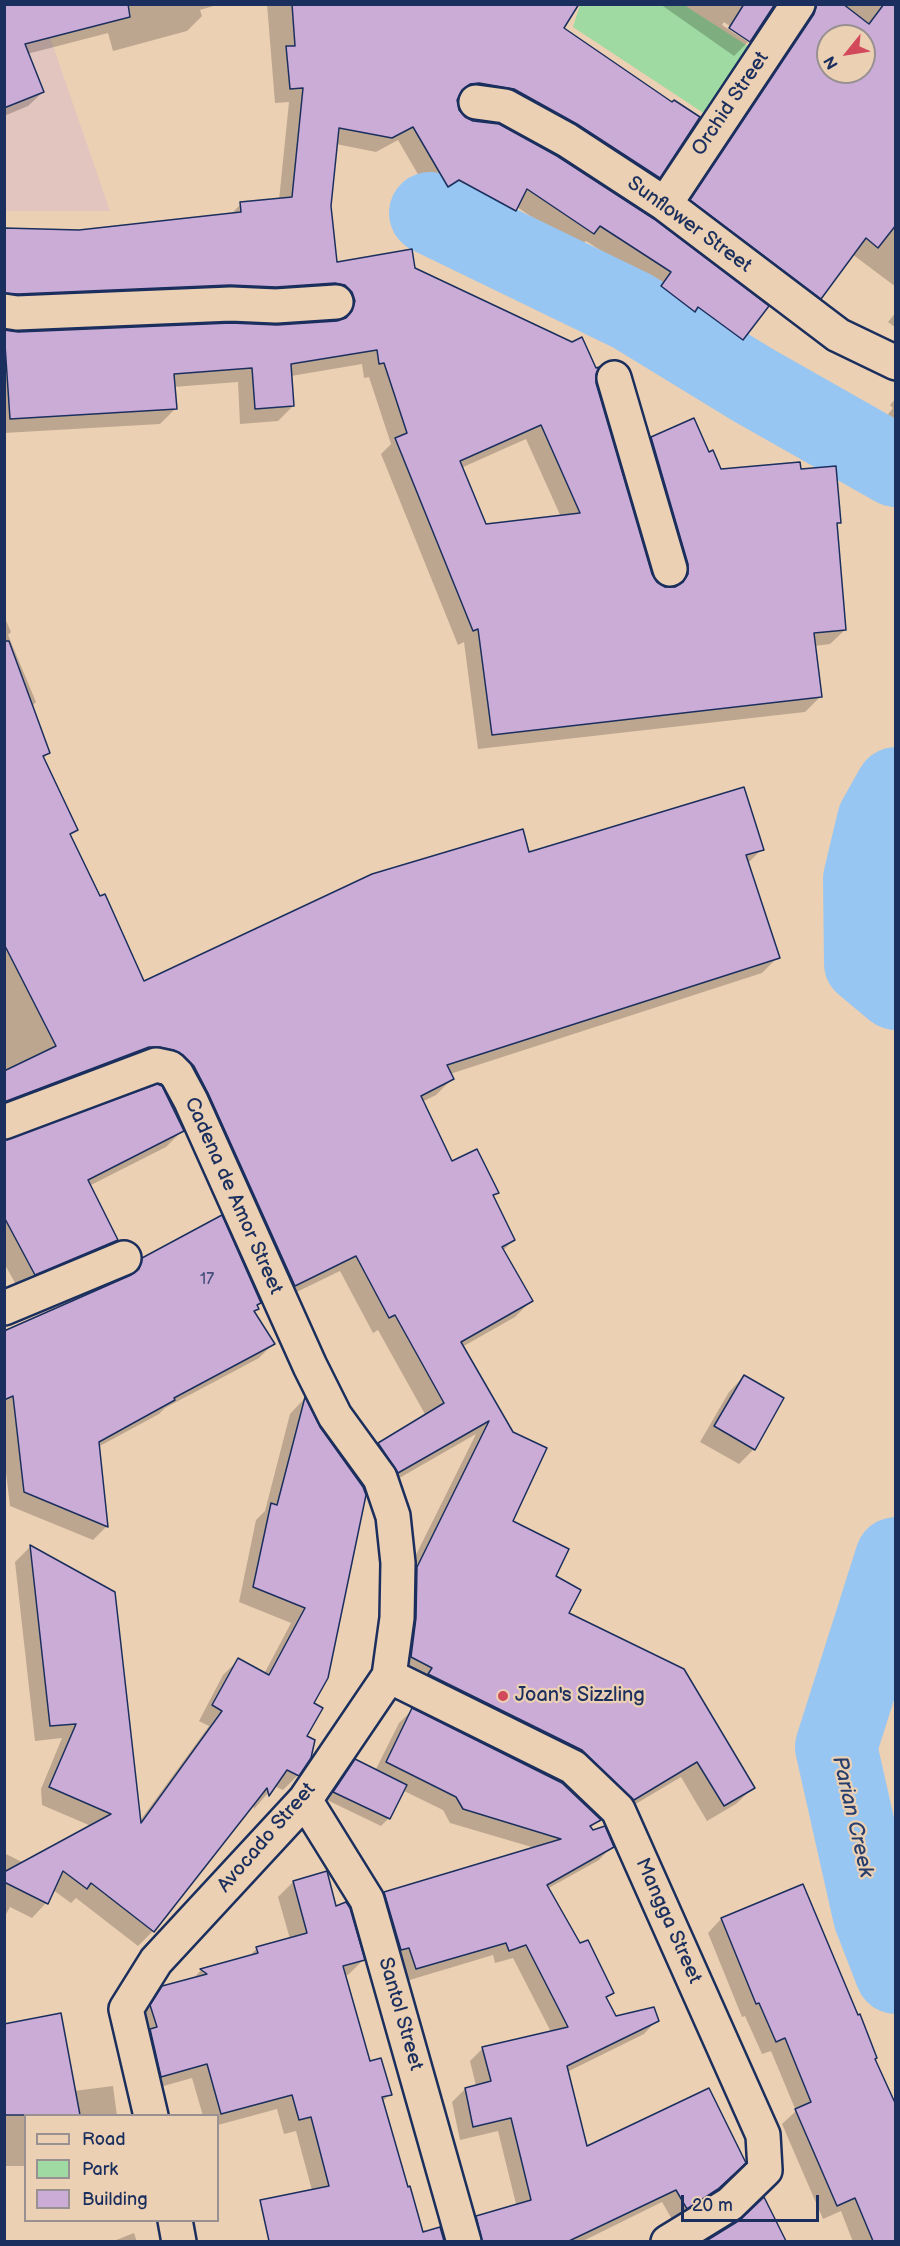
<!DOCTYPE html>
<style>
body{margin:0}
#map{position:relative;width:900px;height:2246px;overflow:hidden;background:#ecd0b3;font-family:"Balsamiq Sans",sans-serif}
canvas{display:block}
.frame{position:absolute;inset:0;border:6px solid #1b2f5e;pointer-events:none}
.legend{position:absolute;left:24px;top:2114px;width:195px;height:108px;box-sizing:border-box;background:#ecd0b3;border:2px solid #989091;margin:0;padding:8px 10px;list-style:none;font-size:18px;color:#1b2f5e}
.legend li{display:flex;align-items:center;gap:12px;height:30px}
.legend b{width:30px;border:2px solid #989091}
.north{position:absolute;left:816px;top:24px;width:60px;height:60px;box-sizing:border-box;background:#ecd0b3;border:2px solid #989091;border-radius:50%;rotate:240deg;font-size:16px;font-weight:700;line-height:24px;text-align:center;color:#1b2f5e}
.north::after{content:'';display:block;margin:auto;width:21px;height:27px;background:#d1495b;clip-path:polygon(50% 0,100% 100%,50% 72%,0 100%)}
.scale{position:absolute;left:681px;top:2195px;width:138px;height:27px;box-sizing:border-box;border:3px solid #1b2f5e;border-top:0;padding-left:8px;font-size:18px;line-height:21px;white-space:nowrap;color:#1b2f5e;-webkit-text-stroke:4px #ecd0b3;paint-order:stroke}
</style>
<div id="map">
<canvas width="900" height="2246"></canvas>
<div class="frame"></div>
<ul class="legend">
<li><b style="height:8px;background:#ecd0b3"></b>Road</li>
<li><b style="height:16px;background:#9edaa1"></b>Park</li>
<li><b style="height:16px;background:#cbacd7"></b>Building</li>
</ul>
<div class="north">N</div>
<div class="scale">20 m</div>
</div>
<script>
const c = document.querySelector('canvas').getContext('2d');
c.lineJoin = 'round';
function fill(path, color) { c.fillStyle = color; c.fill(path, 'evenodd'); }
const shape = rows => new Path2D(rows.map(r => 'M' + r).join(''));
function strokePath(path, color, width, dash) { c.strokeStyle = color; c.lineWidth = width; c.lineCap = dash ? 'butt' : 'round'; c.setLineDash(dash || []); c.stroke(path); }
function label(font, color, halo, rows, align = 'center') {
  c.font = font + ' "Balsamiq Sans",sans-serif'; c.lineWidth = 4.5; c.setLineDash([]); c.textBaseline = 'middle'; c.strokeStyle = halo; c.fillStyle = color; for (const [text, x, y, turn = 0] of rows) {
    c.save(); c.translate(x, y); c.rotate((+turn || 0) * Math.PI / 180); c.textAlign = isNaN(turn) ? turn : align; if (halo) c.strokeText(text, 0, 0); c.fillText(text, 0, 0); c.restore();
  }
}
const built = shape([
 [4,5,39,5,110,211,5,211]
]);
const green = shape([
 [580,5,684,5,754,50,708,116,573,27]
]);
const shadow = shape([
 [4,4,220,4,200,10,202,16,187,31,113,51,108,33,27,54,43,92,28,106,4,116],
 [267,4,553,4,562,29,672,104,698,118,659,177,644,192,463,98,456,99,457,110,464,118,767,306,742,339,727,354,683,321,679,326,647,302,658,287,586,241,578,248,517,207,500,225,443,194,433,200,398,140,376,152,336,144,330,206,336,264,413,269,595,384,651,575,656,584,665,589,674,589,674,580,637,453,652,438,682,485,840,522,835,526,845,630,830,644,814,646,820,697,805,712,478,749,464,642,458,645,381,454,391,444,369,377,364,378,362,364,291,376,293,406,278,421,240,424,238,382,173,387,175,409,160,424,4,433,4,331,18,333,277,326,339,322,340,316,4,308,4,230,79,231,230,215,241,204,279,200,289,102,275,103],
 [526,439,561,517,485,525,461,468],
 [660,4,773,4,748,42,748,39,724,22,722,25,748,42,734,56],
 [794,4,896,4,896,287,852,254,820,298,805,313,677,215],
 [828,36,864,36,864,72,828,72],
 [896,312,896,328,888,322],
 [896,398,896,456,870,437,893,408,890,405],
 [4,616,11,632,8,635,36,702,31,707,48,753,43,759,76,830,69,836,143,983,528,854,762,849,747,864,778,957,762,973,450,1074,452,1079,436,1095,422,1102,451,1163,497,1192,492,1197,513,1240,503,1251,531,1301,515,1317,462,1347,512,1434,511,1521,554,1577,567,1613,753,1788,736,1804,707,1821,681,1777,617,1815,565,1766,395,1673,401,1585,476,1434,382,1488,363,1460,379,1444,426,1416,378,1330,373,1333,340,1271,278,1301,167,1070,4,1111],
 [896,946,896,977,880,964],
 [182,1131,166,1147,89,1186,116,1240,100,1256,19,1290,4,1263,4,1142],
 [143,1260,256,1306,257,1308,253,1312,273,1344,259,1358,165,1408,159,1414,98,1447,107,1526,93,1540,10,1506,4,1456,4,1333,127,1279,129,1274],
 [744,1376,754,1449,739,1464,700,1442,729,1392],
 [304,1399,318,1428,312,1704,298,1775,283,1790,274,1786,254,1809,253,1804,153,1931,138,1946,76,1898,71,1903,53,1890,46,1903,32,1918,10,1907,4,1918,4,1853,24,1863,91,1826,42,1805,41,1789,62,1738,35,1741,15,1562,30,1547,114,1592,139,1822,209,1726,199,1721,223,1675,238,1660,264,1674,291,1623,239,1602,256,1520,265,1511,290,1414],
 [896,1688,896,1700,892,1698],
 [412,1710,599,1820,590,1828,612,1846,599,1860,547,1889,579,1945,612,1993,605,1999,615,2018,657,2020,644,2034,567,2072,586,2148,744,2162,703,2202,673,2221,662,2202,581,2242,466,2242,463,2231,477,2217,516,2204,498,2131,460,2140,452,2102,465,2089,476,2086,470,2061,483,2048,551,2032,513,1958,495,1963,493,1955,403,1982,371,1906,384,1893,535,1848,450,1823,443,1810,402,1790,389,1818,381,1826,327,1800,348,1769,355,1761,375,1771,399,1723],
 [896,1819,896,1832,892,1831],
 [896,1842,896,1957,882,1954,895,1893,883,1890],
 [293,1882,335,1907,363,1960,348,1975,344,1976,369,2063,390,2094,382,2102,320,2220,296,2131,284,2134,277,2109,218,2125,218,2116,203,2116,192,2078,146,2091,136,2021,148,2003,163,1988,192,1980,201,1970,248,1958,257,1948,290,1939,278,1897],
 [721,1919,896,2146,896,2242,853,2242,841,2211,823,2219,782,2124,796,2111,771,2051,762,2054,745,2016,742,2017,708,1933],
 [4,2025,74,2091,113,2086,117,2116,26,2116,26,2166,4,2166],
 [763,2200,784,2242,708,2242,741,2221],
 [439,2229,443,2242,400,2242,425,2230,426,2233],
 [134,2233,137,2242,111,2242]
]);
const river = shape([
 [430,213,632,311,753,385,896,466],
 [896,788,878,820,864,879,865,963,896,989],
 [896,1558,836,1747,874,1916,896,1973]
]);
const building = shape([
 [4,4,128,4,130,17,25,44,44,92,4,108,4,4],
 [292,4,579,4,564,28,672,102,674,100,700,117,660,178,577,124,514,89,479,83,470,84,462,90,457,100,459,110,465,117,473,121,499,124,557,156,654,219,769,306,743,340,698,307,695,312,661,286,671,272,600,226,594,234,527,189,516,211,459,180,448,187,413,127,392,138,339,128,331,206,337,262,412,249,415,268,572,342,582,337,596,368,599,367,596,374,596,383,652,574,657,582,665,587,675,587,683,582,688,574,688,564,651,437,694,418,709,452,713,450,721,469,800,462,801,469,836,466,841,523,837,523,846,630,814,633,822,697,492,735,478,629,473,631,395,438,407,433,384,363,379,364,377,350,291,364,294,406,255,409,252,368,174,374,177,409,10,419,4,330,18,332,231,323,277,325,337,321,346,318,352,311,355,301,352,292,345,285,335,283,276,287,230,285,18,294,4,293,4,228,79,230,241,212,240,202,292,197,303,88,290,89,286,46,295,46,292,4],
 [541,425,580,513,486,524,460,461,541,425],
 [744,4,775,4,750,42,729,28,744,4],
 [817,4,843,4,869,24,884,4,896,4,896,225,878,248,866,238,821,299,690,200,814,14,817,4],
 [828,36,864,36,864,72,828,72,828,36],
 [4,641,9,641,50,753,43,756,78,830,70,834,100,896,105,894,144,981,372,874,523,829,529,852,744,787,764,850,746,855,780,958,447,1065,454,1079,421,1096,452,1161,477,1149,499,1193,493,1195,515,1240,502,1247,533,1301,461,1342,513,1432,547,1448,513,1521,569,1549,556,1576,581,1590,569,1613,684,1669,755,1788,724,1806,697,1762,634,1800,582,1750,428,1674,432,1668,411,1657,416,1618,417,1567,489,1421,398,1473,378,1443,444,1403,395,1315,389,1318,356,1256,295,1286,208,1093,194,1066,183,1055,174,1050,160,1047,149,1047,4,1102,4,1071,56,1046,4,944,4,641],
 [157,1084,162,1086,184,1131,88,1180,118,1240,35,1275,4,1217,4,1140,157,1084],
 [222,1215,261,1303,257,1305,259,1309,254,1311,275,1344,174,1398,175,1400,99,1442,108,1527,24,1492,13,1396,4,1400,4,1331,131,1275,139,1269,142,1258,222,1215],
 [744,1375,784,1398,755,1450,714,1426,744,1375],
 [305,1397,320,1427,363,1487,366,1495,328,1678,314,1703,323,1708,307,1736,315,1740,311,1758,299,1776,287,1770,269,1796,267,1788,154,1932,91,1883,87,1889,63,1871,48,1904,4,1882,4,1872,111,1814,49,1787,76,1724,50,1726,30,1545,115,1592,141,1823,222,1711,212,1705,238,1658,269,1675,305,1608,253,1587,271,1503,277,1505,305,1397],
 [412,1708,562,1783,601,1820,590,1826,593,1830,605,1826,614,1847,547,1885,580,1943,588,1940,614,1993,606,1997,616,2016,654,2007,659,2021,567,2066,587,2146,709,2088,746,2163,718,2189,687,2209,676,2190,569,2241,482,2241,476,2216,531,2200,511,2118,473,2127,465,2088,491,2081,482,2047,568,2027,526,1945,509,1951,506,1943,416,1969,409,1948,401,1950,384,1892,561,1839,463,1809,456,1797,386,1762,412,1708],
 [355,1759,407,1785,390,1819,333,1792,355,1759],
 [327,1871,336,1906,346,1902,350,1908,365,1960,343,1966,370,2061,381,2058,392,2095,382,2097,408,2187,410,2186,423,2232,440,2227,444,2241,269,2241,260,2200,329,2186,311,2117,299,2120,292,2095,221,2114,207,2064,161,2077,150,2029,157,2027,150,2005,162,1986,207,1974,200,1969,258,1953,256,1947,307,1933,293,1881,327,1871],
 [803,1884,858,2015,860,2014,877,2058,875,2059,896,2105,896,2241,873,2241,855,2198,837,2206,795,2109,811,2102,785,2038,776,2042,759,2003,756,2004,721,1918,803,1884],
 [61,2013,80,2115,4,2115,4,2024,61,2013],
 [764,2197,786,2241,706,2241,740,2220,764,2197]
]);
const minor = shape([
 [476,102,505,106,567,140,665,204,838,335,896,363],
 [665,204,798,4],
 [4,311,17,313,231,304,276,306,336,302],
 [614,378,670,569],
 [4,1122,156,1065,170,1068,177,1075,191,1101,310,1366,335,1416,380,1478,393,1516,398,1563,397,1618,389,1676,305,1800,156,1961,126,2009,151,2116],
 [4,1308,124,1258],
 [389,1676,573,1767,618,1810,763,2135,765,2170,730,2204,668,2242],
 [305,1800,367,1900,464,2242],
 [175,2220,179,2242]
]);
const markers = [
 [503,1696,6,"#d1495b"]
];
const numberNames = [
 ["17",207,1280]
];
const streetNames = [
 ["Orchid Street",731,104,-56],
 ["Sunflower Street",689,225,36],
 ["Cadena de Amor Street",233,1196,66],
 ["Avocado Street",267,1838,-49],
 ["Mangga Street",668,1921,66],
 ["Santol Street",400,2014,74]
];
const poiNames = [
 ["Joan's Sizzling",515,1696]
];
const waterNames = [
 ["Parian Creek",852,1817,77]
];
fill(built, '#e2c5be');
fill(green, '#9edaa1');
fill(shadow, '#0003');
strokePath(river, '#97c6f2', 82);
fill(building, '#cbacd7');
strokePath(building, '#1b2f5e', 1.5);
strokePath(minor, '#1b2f5e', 38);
strokePath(minor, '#ecd0b3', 33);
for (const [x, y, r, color] of markers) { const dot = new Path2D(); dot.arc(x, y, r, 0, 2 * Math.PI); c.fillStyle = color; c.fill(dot); strokePath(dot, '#ecd0b3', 2); }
label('16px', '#474e7c', null, numberNames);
label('20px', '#1b2f5e', '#ecd0b3', streetNames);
label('20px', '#1b2f5e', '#ecd0b3', poiNames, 'left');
label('italic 21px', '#273e6d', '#ecd0b3', waterNames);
</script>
